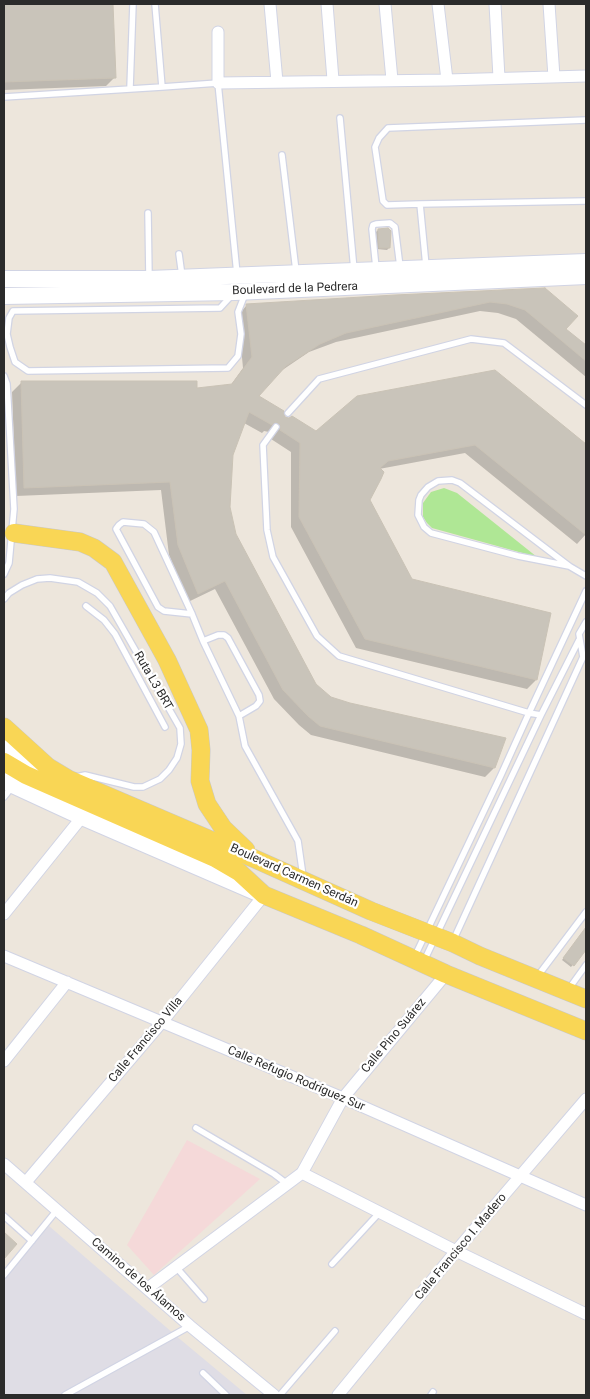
<!DOCTYPE html>
<meta charset="utf-8">
<style>
body{margin:0}
#map{position:relative;width:590px;height:1399px;overflow:hidden;background:#ede6dc;font-family:Roboto,sans-serif}
canvas{display:block}
.frame{position:absolute;inset:0;border:5px solid #2b2b2b;pointer-events:none}
</style>
<div id="map">
<canvas width="590" height="1399"></canvas>
<div class="frame"></div>
</div>
<script>
const c = document.querySelector('canvas').getContext('2d');
c.lineJoin = 'round';
function fill(path, color) { c.fillStyle = color; c.fill(path, 'evenodd'); }
const shape = rows => new Path2D(rows.map(r => 'M' + r).join(''));
function strokePath(path, color, width, dash) { c.strokeStyle = color; c.lineWidth = width; c.lineCap = dash ? 'butt' : 'round'; c.setLineDash(dash || []); c.stroke(path); }
function label(font, color, halo, rows, align = 'center') {
  c.font = font + ' Roboto,sans-serif'; c.lineWidth = 4.5; c.setLineDash([]); c.textBaseline = 'middle'; c.strokeStyle = halo; c.fillStyle = color; for (const [text, x, y, turn = 0] of rows) {
    c.save(); c.translate(x, y); c.rotate((+turn || 0) * Math.PI / 180); c.textAlign = isNaN(turn) ? turn : align; if (halo) c.strokeText(text, 0, 0); c.fillText(text, 0, 0); c.restore();
  }
}
const industrial = shape([
 [49,1226,181,1340,247,1395,4,1395,4,1278]
]);
const medical = shape([
 [187,1140,260,1179,154,1275,127,1245]
]);
const green = shape([
 [444,488,457,493,537,557,432,528,427,523,423,517,423,503,431,492]
]);
const shadow = shape([
 [4,4,111,4,115,77,106,86,4,90],
 [378,230,389,248,387,250,377,249,376,232],
 [545,289,565,329,586,347,586,377,516,319,498,313,480,311,336,342,309,352,278,373,257,397,284,418,316,432,494,371,586,446,586,534,577,544,465,453,379,469,368,500,411,580,536,680,527,689,356,648,291,527,291,452,271,439,272,435,269,432,264,431,262,433,244,423,231,455,228,507,235,535,315,685,330,698,494,768,485,777,311,735,299,725,274,699,215,589,188,602,169,555,161,490,16,496,12,392,21,383,195,389,230,386,243,368,238,315,247,305],
 [586,928,586,948,571,967,562,960]
]);
const building = shape([
 [4,4,113,4,116,78,4,82,4,4],
 [388,228,391,231,390,248,379,248,378,229,388,228],
 [545,288,578,316,566,329,586,345,586,361,525,310,507,304,490,302,346,333,320,344,286,366,259,396,284,411,285,417,289,418,292,416,316,431,357,396,495,370,586,444,586,535,475,445,388,461,380,468,384,472,381,479,370,500,412,579,551,613,537,680,365,639,299,517,300,443,280,430,280,426,278,423,275,423,272,425,249,412,233,455,230,507,236,534,316,684,331,697,350,703,506,738,495,768,320,726,308,716,283,690,225,581,198,594,178,545,170,482,24,488,21,381,197,381,197,388,232,384,252,357,246,304,395,295,545,288],
 [586,927,586,950,574,966,563,958,586,927],
 [4,1232,17,1244,4,1259,4,1232]
]);
const lane = shape([
 [162,87,218,83,237,274],
 [130,88,133,4],
 [4,97,162,87,155,4],
 [340,118,354,270],
 [282,155,296,271],
 [420,204,586,201],
 [148,213,149,277],
 [179,254,182,276],
 [426,266,420,204,387,205,383,201,375,147,379,138,388,128,586,120],
 [376,268,372,229,373,225,376,224,390,223,395,227,400,267],
 [232,295,220,308,13,311,9,318,7,334,10,347,15,362,28,371,228,368,238,356,241,334,238,312,245,294],
 [4,376,7,384,14,509,9,563,4,574],
 [288,413,319,379,471,339,504,343,586,405],
 [276,427,263,445,267,530,273,557,317,636,339,656,529,713,541,715,579,640],
 [569,566,518,556,431,533,424,527,418,515,419,500,421,495,428,487,438,481,452,480,460,483,569,566,586,576],
 [4,599,9,593,22,585,37,579,50,578,78,582,97,593,110,606,180,728,181,744,177,758,169,770,160,779,143,787,134,787,85,775,76,777],
 [86,606,104,620,115,634,165,727],
 [192,614,164,611,158,607,116,529,119,525,123,522,144,524,154,532,192,614,203,641,239,716,245,746,298,841,303,876],
 [203,641,218,635,224,635,228,638,259,695,260,701,256,706,239,716],
 [4,797,12,787],
 [453,941,583,657,579,634,586,622],
 [414,958,501,775,529,713,586,591],
 [424,961,541,715],
 [537,977,586,912],
 [568,990,586,965],
 [196,1128,274,1174,286,1183],
 [4,1216,32,1241],
 [332,1264,380,1212],
 [176,1267,204,1299],
 [4,1275,57,1210],
 [203,1373,226,1395],
 [65,1395,190,1326],
 [280,1395,335,1331],
 [431,1395,433,1392]
]);
const street = shape([
 [270,4,277,82],
 [327,4,333,80],
 [385,4,392,80],
 [438,4,447,80],
 [495,4,499,78],
 [549,4,554,77],
 [218,32,218,83,447,80,586,76],
 [4,914,82,817],
 [4,956,343,1098,586,1205],
 [4,1061,67,982],
 [4,1164,190,1326,274,1395],
 [302,1173,456,1251,586,1314],
 [26,1182,162,1022,264,895],
 [148,1288,302,1173,343,1098,446,974],
 [338,1395,456,1251,586,1099]
]);
const secondary = shape([
 [4,279,149,279,586,262],
 [4,296,235,292,586,276],
 [4,748,46,766],
 [4,781,82,817,260,894]
]);
const primary = shape([
 [14,533,80,542,94,548,113,562,167,660,199,730,201,750,200,781,207,804,223,828,246,850],
 [4,727,48,767,68,779,255,859,371,911,453,943,480,956,586,999],
 [4,762,26,775,215,858,239,872,264,895,361,935,446,974,586,1031]
]);
const streetNames = [
 ["Boulevard de la Pedrera",295,289,-2],
 ["Ruta L3 BRT",153,681,60],
 ["Boulevard Carmen Serdán",294,876,24],
 ["Calle Pino Suárez",394,1036,-50],
 ["Calle Francisco Villa",146,1040,-50],
 ["Calle Refugio Rodríguez Sur",296,1079,23],
 ["Calle Francisco I. Madero",461,1247,-50],
 ["Camino de los Álamos",138,1280,41]
];
fill(industrial, '#dfdde5');
fill(medical, '#f5d9d9');
fill(green, '#afe795');
fill(shadow, '#0003');
fill(building, '#c9c4ba');
strokePath(building, '#c9c2b5', 1);
strokePath(lane, '#d1d4e4', 8);
strokePath(street, '#d1d4e4', 13);
strokePath(secondary, '#d1d4e4', 18);
strokePath(primary, '#c8c8c8', 19);
strokePath(lane, '#fff', 5.5);
strokePath(street, '#fff', 11);
strokePath(secondary, '#fff', 16);
strokePath(primary, '#f9d655', 18);
label('12px', '#2b2b2b', '#fff', streetNames);
</script>
